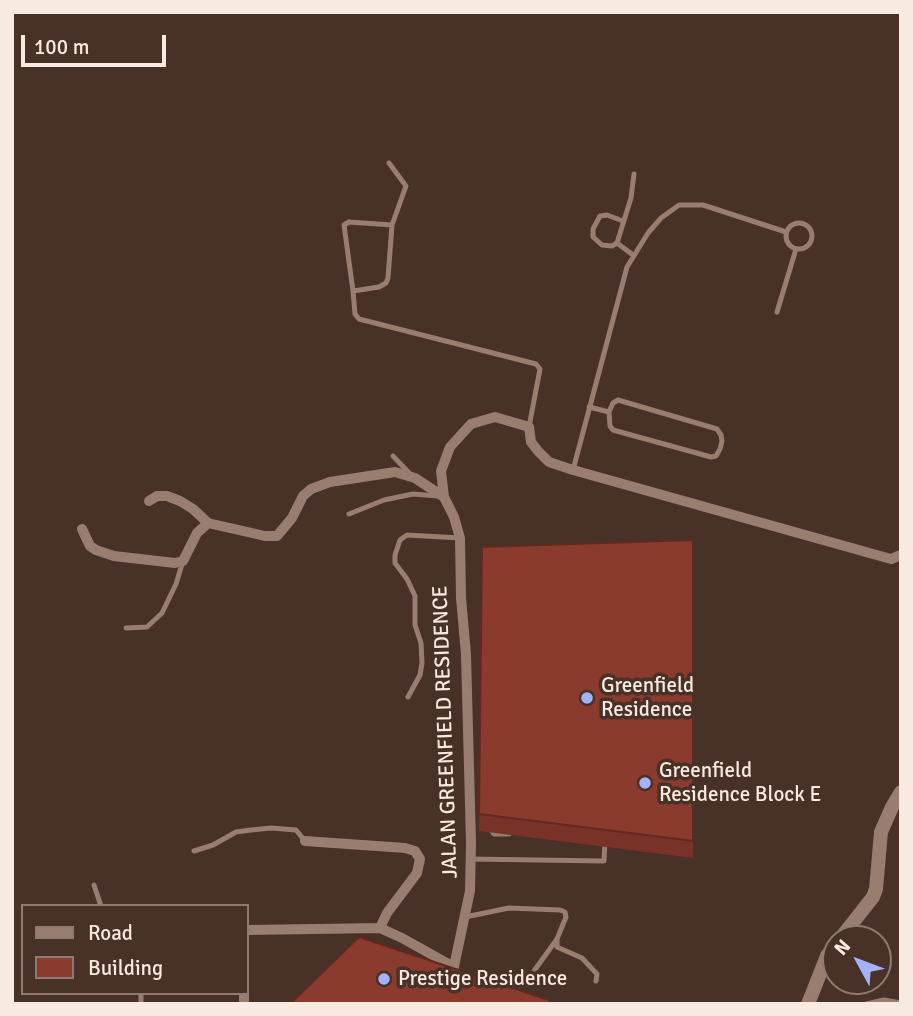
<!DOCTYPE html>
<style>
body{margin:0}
#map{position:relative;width:913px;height:1016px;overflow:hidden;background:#483126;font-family:Signika,sans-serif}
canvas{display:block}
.frame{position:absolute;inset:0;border:14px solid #f8e9e1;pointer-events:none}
.legend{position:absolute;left:21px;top:904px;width:228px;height:91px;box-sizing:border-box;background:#483126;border:2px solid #8e7b71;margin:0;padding:9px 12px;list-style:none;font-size:21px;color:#f8e9e1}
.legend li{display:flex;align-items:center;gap:14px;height:35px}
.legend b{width:35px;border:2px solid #8e7b71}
.north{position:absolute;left:822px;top:925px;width:70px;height:70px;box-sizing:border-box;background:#483126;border:2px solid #8e7b71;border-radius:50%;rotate:311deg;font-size:19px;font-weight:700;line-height:28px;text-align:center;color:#f8e9e1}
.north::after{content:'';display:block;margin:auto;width:24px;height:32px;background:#a4b2fc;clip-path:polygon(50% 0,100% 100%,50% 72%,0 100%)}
.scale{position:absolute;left:21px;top:35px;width:145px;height:32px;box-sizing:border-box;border:4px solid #f8e9e1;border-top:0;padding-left:9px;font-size:21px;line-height:24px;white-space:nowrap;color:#f8e9e1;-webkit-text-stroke:5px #483126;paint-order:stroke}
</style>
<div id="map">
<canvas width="913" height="1016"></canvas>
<div class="frame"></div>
<ul class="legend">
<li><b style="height:9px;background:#997d70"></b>Road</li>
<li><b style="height:19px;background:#8b3a2e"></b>Building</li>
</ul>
<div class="north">N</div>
<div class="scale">100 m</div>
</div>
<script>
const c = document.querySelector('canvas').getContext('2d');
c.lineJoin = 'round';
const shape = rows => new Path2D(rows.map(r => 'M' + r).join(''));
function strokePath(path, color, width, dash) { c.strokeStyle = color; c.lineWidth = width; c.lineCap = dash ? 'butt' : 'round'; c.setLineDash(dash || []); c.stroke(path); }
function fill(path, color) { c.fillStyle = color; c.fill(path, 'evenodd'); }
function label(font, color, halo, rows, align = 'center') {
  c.font = font + ' Signika,sans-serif'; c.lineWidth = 7; c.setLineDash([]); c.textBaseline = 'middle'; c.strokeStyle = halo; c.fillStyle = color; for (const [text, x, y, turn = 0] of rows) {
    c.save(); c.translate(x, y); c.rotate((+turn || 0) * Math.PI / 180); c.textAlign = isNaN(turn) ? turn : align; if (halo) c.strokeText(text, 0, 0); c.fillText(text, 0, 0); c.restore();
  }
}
const lane = shape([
 [389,163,406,186,392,225],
 [623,221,607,215,600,216,593,229,593,237,602,245,612,246,617,243,633,255],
 [349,222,392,225,388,278,386,283,379,287,353,291,344,225,349,222],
 '786 236a13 13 0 1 1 26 0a13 13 0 1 1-26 0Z',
 [617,243,631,198,634,174],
 [353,291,355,314,359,319,363,320,536,364,540,369,529,427],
 [777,312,796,249],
 [618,400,717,429,721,435,722,441,720,449,716,456,711,457,613,430,610,426,609,412,613,403,618,400],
 [589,407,609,412],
 [393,456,412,476],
 [573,470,627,267,648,233,661,218,679,205,703,205,786,232],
 [349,514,384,500,413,494,438,496],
 [126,628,147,627,162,613,176,584,183,561],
 [408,697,420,675,422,663,421,643,415,625,415,596,407,579,395,563,395,555,400,540,407,535,460,538],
 [490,829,494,834,509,834],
 [194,851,213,845,236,832,251,830,271,828,296,830,305,841],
 [470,859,604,861,605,841],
 [94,885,101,906],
 [465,917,509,908,560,910,565,912,566,917,557,939,557,947,582,958,597,974,596,981],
 [534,971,557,939],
 [141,1004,141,993],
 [866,1004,884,1000,901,1003]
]);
const street = shape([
 [149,501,157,496,167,496,180,501,193,509,208,523,265,536,277,536,292,518,303,496,311,489,330,482,395,472,415,478,444,497],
 [82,529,90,546,96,550,114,556,175,563,183,561,197,533,208,523],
 [305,841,405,848,415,851,420,859,417,873,387,913,380,928],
 [247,930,380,928,402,938,454,967],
 [244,1004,244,993],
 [446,1004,470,891,471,843,466,654,461,598,460,538,454,517,444,497,441,471,450,447,471,424,495,417,529,427,531,442,538,451,549,462,573,470,891,559,901,555]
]);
const secondary = shape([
 [840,939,873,897,876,889,881,832,892,807,901,792],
 [808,1004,827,956,836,944]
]);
const wall = shape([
 [693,540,693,858,479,831,482,547]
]);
const building = shape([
 [693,540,693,841,479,814,482,547,693,540],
 [359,937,549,1000,549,1004,290,1004,359,937]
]);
const markers = [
 [587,698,7,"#a4b2fc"],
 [645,783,7,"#a4b2fc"],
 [384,979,7,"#a4b2fc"]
];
const poiNames = [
 ["Greenfield",601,686],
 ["Residence",601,710],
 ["Greenfield",659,771],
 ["Residence Block E",659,795],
 ["Prestige Residence",398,979]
];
const streetNames = [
 ["JALAN GREENFIELD RESIDENCE",446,732,-92]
];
strokePath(lane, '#997d70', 5);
strokePath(street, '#997d70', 10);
strokePath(secondary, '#997d70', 14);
fill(wall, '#783228');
fill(building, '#8b3a2e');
strokePath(building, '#612920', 2);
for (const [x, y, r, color] of markers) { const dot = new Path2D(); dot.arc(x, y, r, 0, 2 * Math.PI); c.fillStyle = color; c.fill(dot); strokePath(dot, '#483126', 2.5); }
label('21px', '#f8e9e1', '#483126', poiNames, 'left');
label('21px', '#f8e9e1', '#483126', streetNames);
</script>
